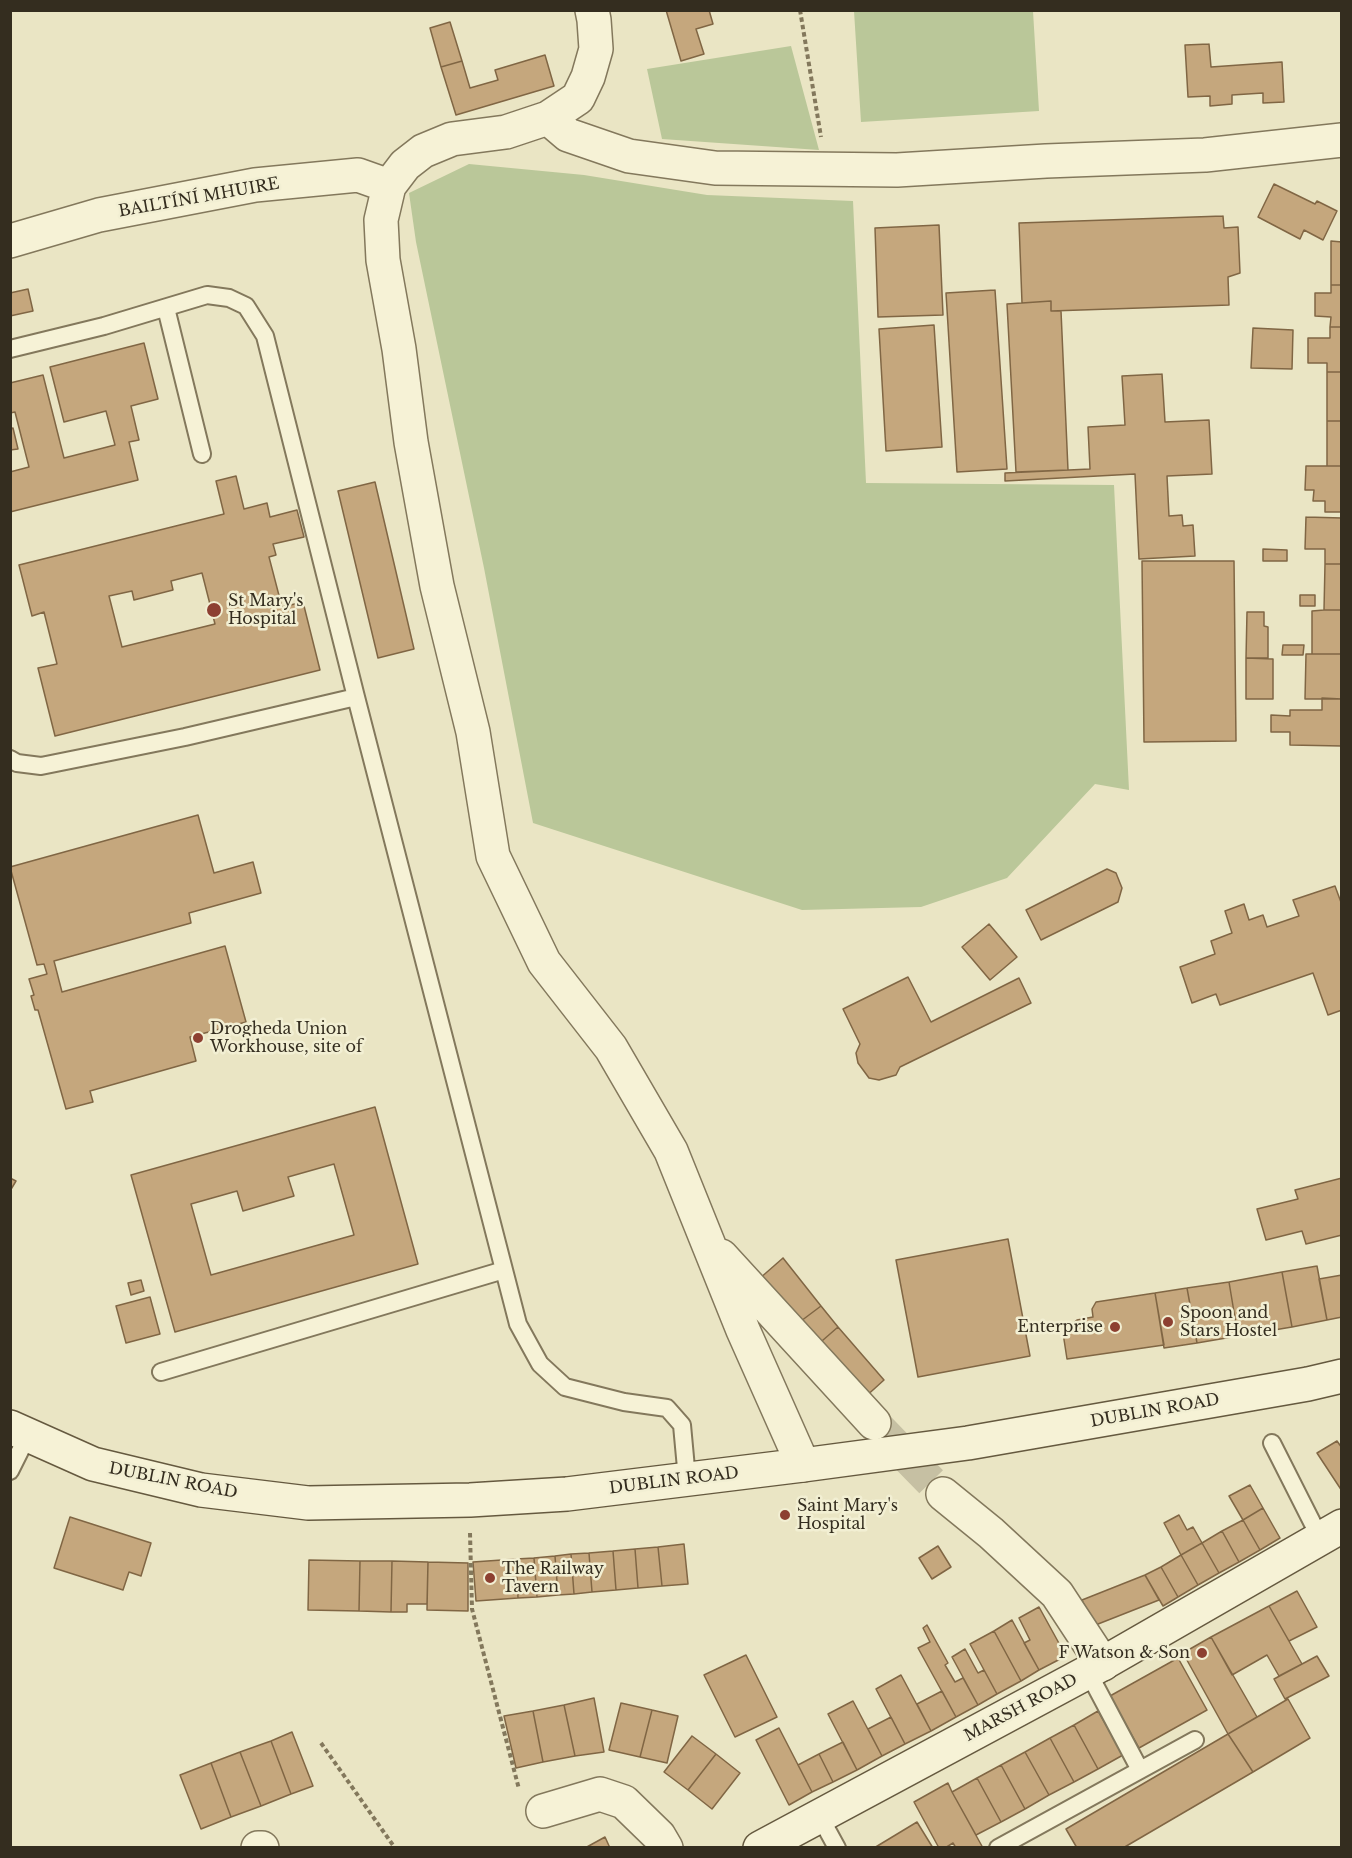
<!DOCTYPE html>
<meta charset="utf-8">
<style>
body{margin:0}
#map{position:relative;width:1352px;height:1858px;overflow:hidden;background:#eae5c4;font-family:"Libre Baskerville",serif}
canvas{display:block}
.frame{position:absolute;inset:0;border:12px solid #342d1f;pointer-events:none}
</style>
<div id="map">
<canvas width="1352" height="1858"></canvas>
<div class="frame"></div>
</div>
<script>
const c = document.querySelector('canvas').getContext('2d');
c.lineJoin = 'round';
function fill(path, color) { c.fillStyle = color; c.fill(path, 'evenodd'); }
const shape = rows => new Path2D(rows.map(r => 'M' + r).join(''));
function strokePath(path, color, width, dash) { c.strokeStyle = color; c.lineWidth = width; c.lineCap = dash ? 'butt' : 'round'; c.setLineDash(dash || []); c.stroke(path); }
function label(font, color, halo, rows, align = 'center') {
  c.font = font + ' "Libre Baskerville",serif'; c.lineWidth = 5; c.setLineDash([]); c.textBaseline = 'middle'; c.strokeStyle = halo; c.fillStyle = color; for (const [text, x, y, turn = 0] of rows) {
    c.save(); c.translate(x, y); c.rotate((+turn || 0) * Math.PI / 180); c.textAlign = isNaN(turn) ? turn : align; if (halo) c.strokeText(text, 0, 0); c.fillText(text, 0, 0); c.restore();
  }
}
const green = shape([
 [854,11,1033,11,1039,111,861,122],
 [791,46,819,150,662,139,647,69],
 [469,164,584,175,707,195,853,201,866,483,1114,485,1129,790,1095,784,1007,878,921,907,802,910,533,823,484,568,416,242,409,193]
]);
const building = shape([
 [666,10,709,10,713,24,696,29,704,54,681,61,666,10],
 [450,22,462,61,441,67,430,28,450,22],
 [1209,44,1211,67,1282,62,1284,102,1263,103,1263,93,1232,95,1232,104,1210,106,1210,96,1188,97,1185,45,1209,44],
 [545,55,554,86,456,115,441,67,462,61,470,88,498,80,495,70,545,55],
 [1274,184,1315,204,1317,201,1337,211,1323,240,1304,230,1300,239,1258,217,1274,184],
 [1223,216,1224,228,1238,227,1240,273,1228,277,1229,305,1051,311,1051,301,1022,303,1019,223,1223,216],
 [939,225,943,315,878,317,875,228,939,225],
 [1331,241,1342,242,1342,285,1331,285,1331,241],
 [1331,285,1342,285,1342,327,1330,327,1331,317,1315,316,1315,293,1331,293,1331,285],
 [28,289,33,311,10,316,10,293,28,289],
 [995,290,1007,469,957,472,946,293,995,290],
 [1051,301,1051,311,1061,311,1068,470,1016,472,1007,304,1051,301],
 [934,325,942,447,886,451,879,329,934,325],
 [1330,327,1342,327,1342,372,1327,372,1327,363,1308,363,1308,338,1330,338,1330,327],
 [1253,328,1293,330,1292,369,1251,368,1253,328],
 [144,343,158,399,131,406,139,440,129,442,138,480,10,512,10,472,29,467,15,412,10,413,10,383,43,375,64,458,115,445,106,411,64,422,50,367,144,343],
 [1327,372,1342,372,1342,421,1327,421,1327,372],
 [1162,374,1165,422,1209,420,1212,474,1167,476,1169,516,1182,515,1183,526,1193,525,1195,556,1139,559,1135,474,1005,481,1005,473,1090,469,1088,427,1125,425,1122,376,1162,374],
 [1327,421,1342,421,1342,466,1327,466,1327,421],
 [13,428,18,449,10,450,10,429,13,428],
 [1306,466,1342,466,1342,512,1325,512,1325,501,1313,501,1314,490,1305,490,1306,466],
 [236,476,244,509,267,503,270,517,297,510,304,537,273,544,276,555,269,557,282,607,303,602,320,670,55,736,38,668,57,664,44,612,32,616,19,565,224,514,216,481,236,476],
 [202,573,215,624,122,647,109,596,132,591,134,600,173,590,171,581,202,573],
 [375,482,414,649,378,658,338,491,375,482],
 [1306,517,1342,518,1342,564,1325,564,1325,549,1305,549,1306,517],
 [1263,549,1287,550,1287,561,1263,561,1263,549],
 [1142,561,1234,561,1236,741,1144,742,1142,561],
 [1325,564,1342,564,1342,610,1324,610,1325,564],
 [1300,595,1315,595,1315,606,1300,606,1300,595],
 [1324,610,1342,610,1342,654,1312,654,1312,611,1324,610],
 [1247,612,1264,612,1264,626,1268,627,1268,658,1246,658,1247,612],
 [1283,645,1304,645,1303,655,1282,655,1283,645],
 [1306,654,1342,654,1342,699,1305,699,1306,654],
 [1246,658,1273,659,1273,699,1246,699,1246,658],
 [1322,698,1342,699,1342,746,1290,745,1290,732,1271,732,1271,715,1290,716,1290,710,1322,710,1322,698],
 [198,815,214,873,253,862,261,893,189,913,191,923,54,961,62,992,225,946,246,1022,190,1037,196,1061,90,1091,93,1102,66,1109,38,1010,35,1010,31,996,34,995,29,979,47,974,44,964,37,965,10,867,198,815],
 [1107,869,1116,873,1122,888,1118,902,1041,940,1026,910,1107,869],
 [1335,886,1342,905,1342,1010,1328,1015,1313,973,1220,1005,1216,994,1192,1003,1180,967,1215,954,1211,941,1232,933,1225,911,1244,904,1249,920,1263,915,1267,927,1299,916,1293,900,1335,886],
 [989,924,1017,957,990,980,962,947,989,924],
 [908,977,931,1022,1019,978,1031,1003,900,1067,896,1075,879,1080,869,1078,858,1063,856,1053,860,1044,843,1009,908,977],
 [375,1107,418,1264,175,1332,131,1175,375,1107],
 [334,1164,354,1235,211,1275,191,1204,237,1191,243,1211,294,1196,288,1177,334,1164],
 [10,1178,16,1181,10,1191,10,1178],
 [1342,1178,1342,1235,1306,1244,1302,1231,1266,1240,1257,1209,1298,1199,1295,1190,1342,1178],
 [1008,1239,1030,1356,918,1377,896,1260,1008,1239],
 [783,1258,821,1306,797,1324,759,1279,783,1258],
 [1317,1266,1327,1320,1292,1327,1282,1272,1317,1266],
 [1282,1272,1292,1327,1238,1336,1229,1282,1282,1272],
 [1342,1275,1342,1317,1327,1320,1319,1279,1342,1275],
 [141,1280,144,1291,131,1295,128,1283,141,1280],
 [1229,1282,1238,1336,1197,1343,1187,1288,1229,1282],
 [1187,1288,1197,1343,1164,1348,1155,1293,1187,1288],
 [1155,1293,1164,1345,1067,1359,1063,1333,1077,1320,1093,1317,1092,1309,1096,1302,1155,1293],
 [150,1297,160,1334,126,1343,116,1306,150,1297],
 [821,1306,838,1327,815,1347,797,1324,821,1306],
 [838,1327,884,1380,863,1399,815,1347,838,1327],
 [1337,1441,1342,1448,1342,1491,1317,1453,1337,1441],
 [1250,1485,1263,1508,1243,1520,1229,1496,1250,1485],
 [1263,1508,1280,1538,1260,1550,1243,1520,1263,1508],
 [1179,1515,1187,1530,1193,1527,1202,1543,1181,1555,1164,1523,1179,1515],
 [70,1517,151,1543,141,1576,129,1572,123,1590,54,1568,70,1517],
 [1243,1520,1260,1550,1239,1562,1222,1531,1243,1520],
 [1222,1531,1239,1562,1219,1573,1202,1543,1222,1531],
 [1202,1543,1219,1573,1198,1585,1181,1555,1202,1543],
 [684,1544,688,1584,662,1586,658,1547,684,1544],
 [938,1546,951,1567,932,1579,919,1558,938,1546],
 [658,1547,662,1586,638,1588,635,1549,658,1547],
 [635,1549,638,1588,616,1590,613,1551,635,1549],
 [613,1551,616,1590,592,1592,589,1553,613,1551],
 [589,1553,592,1592,574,1594,571,1554,589,1553],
 [571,1554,574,1594,558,1595,555,1556,571,1554],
 [1181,1555,1198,1585,1178,1597,1161,1567,1181,1555],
 [555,1556,558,1595,537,1597,534,1558,555,1556],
 [534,1558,537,1597,518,1598,516,1559,534,1558],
 [516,1559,518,1598,476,1601,473,1562,516,1559],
 [309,1560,360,1561,359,1611,308,1610,309,1560],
 [360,1561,392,1561,391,1612,359,1611,360,1561],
 [392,1561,428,1562,427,1604,407,1604,407,1612,391,1612,392,1561],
 [428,1562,468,1563,468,1611,427,1610,428,1562],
 [1161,1567,1178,1597,1163,1606,1145,1575,1161,1567],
 [1145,1575,1159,1600,1093,1626,1082,1600,1145,1575],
 [1297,1591,1317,1627,1289,1641,1269,1606,1297,1591],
 [1269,1606,1302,1664,1279,1676,1267,1655,1232,1675,1211,1637,1269,1606],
 [1039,1607,1066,1656,1039,1670,1024,1643,1030,1640,1019,1618,1039,1607],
 [1012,1620,1039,1670,1021,1681,994,1631,1012,1620],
 [927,1625,948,1663,945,1665,955,1682,963,1678,978,1705,956,1717,918,1648,930,1642,923,1628,927,1625],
 [994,1631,1021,1681,997,1694,970,1644,994,1631],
 [1211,1637,1257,1717,1228,1734,1183,1653,1211,1637],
 [965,1649,978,1673,984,1670,997,1694,978,1705,952,1657,965,1649],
 [746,1655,777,1717,735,1737,704,1675,746,1655],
 [1317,1656,1329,1676,1285,1699,1274,1679,1317,1656],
 [1178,1658,1207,1710,1139,1748,1110,1696,1178,1658],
 [901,1675,931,1731,905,1744,876,1689,901,1675],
 [942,1691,956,1717,931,1731,917,1704,942,1691],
 [594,1698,604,1752,575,1756,564,1705,594,1698],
 [1288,1699,1310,1738,1253,1772,1228,1734,1288,1699],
 [853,1701,882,1756,857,1770,828,1714,853,1701],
 [621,1703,652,1710,640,1757,609,1750,621,1703],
 [564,1705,575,1756,543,1762,533,1711,564,1705],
 [652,1710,678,1716,667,1763,640,1757,652,1710],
 [533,1711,543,1762,516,1768,504,1716,533,1711],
 [1098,1711,1123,1755,1098,1769,1074,1725,1098,1711],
 [891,1717,905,1744,882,1756,868,1729,891,1717],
 [1074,1725,1098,1769,1074,1782,1050,1738,1074,1725],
 [779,1728,812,1792,789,1805,756,1740,779,1728],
 [292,1732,313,1786,291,1794,271,1741,292,1732],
 [1228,1734,1253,1772,1123,1848,1077,1848,1066,1829,1228,1734],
 [692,1736,716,1754,688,1790,664,1772,692,1736],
 [1050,1738,1074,1782,1049,1795,1025,1752,1050,1738],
 [271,1741,291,1794,261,1806,240,1752,271,1741],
 [843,1742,857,1770,833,1782,819,1754,843,1742],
 [240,1752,261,1806,231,1817,211,1763,240,1752],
 [1025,1752,1049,1795,1025,1809,1001,1765,1025,1752],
 [716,1754,740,1773,712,1809,688,1790,716,1754],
 [819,1754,833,1782,812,1792,798,1765,819,1754],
 [211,1763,231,1817,201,1829,180,1775,211,1763],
 [1001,1765,1025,1809,1001,1822,977,1778,1001,1765],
 [977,1778,1001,1822,976,1835,952,1792,977,1778],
 [948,1783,952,1792,983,1848,956,1848,953,1843,945,1848,939,1848,914,1802,948,1783],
 [917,1822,933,1848,874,1848,917,1822],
 [605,1837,610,1848,585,1848,605,1837]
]);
const streetTunnel = shape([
 [874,1423,943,1494]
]);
const path = shape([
 [800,10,821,137],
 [470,1533,472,1609,519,1789],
 [321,1743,395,1848]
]);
const lane = shape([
 [166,308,202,454],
 [10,349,104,326,207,295,229,298,246,306,265,336,356,697,518,1324,540,1364,565,1387,624,1402,667,1408,682,1425,687,1479],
 [10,759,17,763,41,766,185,737,356,697],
 [161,1372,504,1270],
 [1272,1443,1320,1538],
 [10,1471,28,1435],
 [1088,1672,1140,1770],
 [819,1815,837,1848],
 [998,1848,1195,1740]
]);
const street = shape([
 [592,10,594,20,596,49,588,77,578,98,548,118,506,132,452,139,423,151,405,165,389,186,381,220,383,260,399,349,411,442,437,586,473,732,493,856,544,962,611,1048,671,1151,743,1330,803,1465],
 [548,118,568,135,629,156,715,168,897,170,1046,161,1205,155,1342,140],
 [10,241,99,215,255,185,358,175,389,186],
 [721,1256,874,1423],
 [943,1494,991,1533,1057,1594,1103,1664],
 [543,1811,600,1794,624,1802,659,1836,666,1848],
 [258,1848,262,1848]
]);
const secondary = shape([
 [10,1427,93,1464,201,1490,308,1503,470,1500,567,1494,803,1465,968,1443,1308,1384,1342,1376],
 [760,1848,1088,1672,1342,1526]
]);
const markers = [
 [214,610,8,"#8d4031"],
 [198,1038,6,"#8d4031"],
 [1168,1322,6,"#8d4031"],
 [1115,1327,6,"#8d4031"],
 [785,1515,6,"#8d4031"],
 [490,1578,6,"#8d4031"],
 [1202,1653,6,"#8d4031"]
];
const streetNames = [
 ["BAILTÍNÍ MHUIRE",199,198,-10],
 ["DUBLIN ROAD",1155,1411,-10],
 ["DUBLIN ROAD",173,1481,11],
 ["DUBLIN ROAD",674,1481,-7],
 ["MARSH ROAD",1021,1708,-28]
];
const poiNames = [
 ["St Mary's",228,601],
 ["Hospital",228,619],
 ["Drogheda Union",210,1029],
 ["Workhouse, site of",210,1047],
 ["Spoon and",1180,1313],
 ["Stars Hostel",1180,1331],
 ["Enterprise",1103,1327,"right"],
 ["Saint Mary's",797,1506],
 ["Hospital",797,1524],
 ["The Railway",502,1569],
 ["Tavern",502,1587],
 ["F Watson & Son",1190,1653,"right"]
];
fill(green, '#bac799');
fill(building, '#c5a77d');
strokePath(building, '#806644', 1.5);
strokePath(streetTunnel, '#c6c0a3', 33, [33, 16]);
strokePath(lane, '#83785c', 20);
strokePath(street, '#83785c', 36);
strokePath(secondary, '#65593f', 36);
strokePath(path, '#83785c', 4, [4.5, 3]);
strokePath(lane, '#f6f2d6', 16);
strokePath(street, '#f6f2d6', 33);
strokePath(secondary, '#f6f2d6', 33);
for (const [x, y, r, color] of markers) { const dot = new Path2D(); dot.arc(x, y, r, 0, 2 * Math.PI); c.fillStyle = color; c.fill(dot); strokePath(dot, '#f2efd3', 2); }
label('16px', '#342d1f', '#f2efd3', streetNames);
label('16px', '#342d1f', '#f2efd3', poiNames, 'left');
</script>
